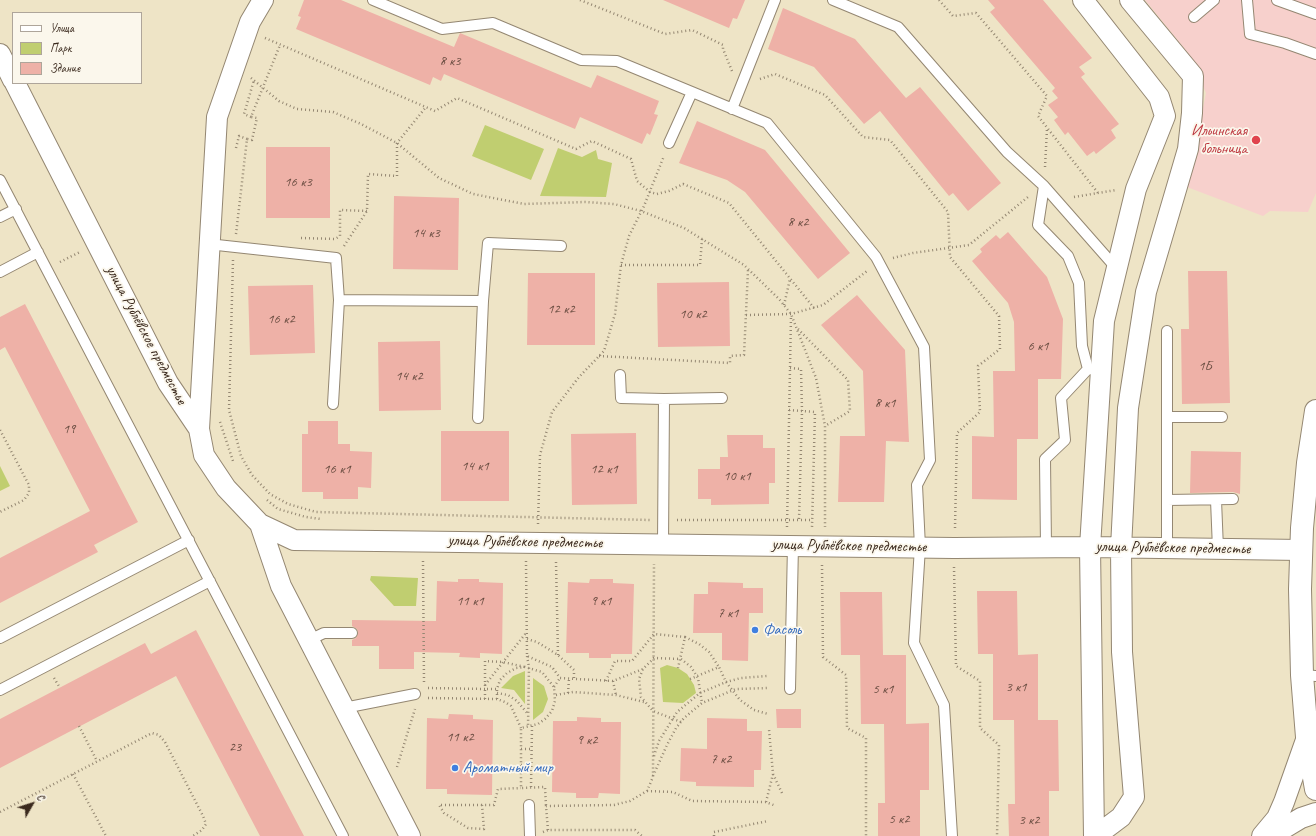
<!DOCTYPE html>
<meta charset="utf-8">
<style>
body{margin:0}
#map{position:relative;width:1316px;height:836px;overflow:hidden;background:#eee4c6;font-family:Caveat,sans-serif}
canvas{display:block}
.legend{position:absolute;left:12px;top:12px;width:130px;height:72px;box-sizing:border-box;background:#fbf7ec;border:1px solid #aea59a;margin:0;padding:5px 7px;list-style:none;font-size:12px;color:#3b2a1e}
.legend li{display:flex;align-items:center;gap:8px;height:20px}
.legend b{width:20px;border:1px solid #aea59a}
.north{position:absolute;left:12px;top:784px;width:40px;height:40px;-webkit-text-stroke:3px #fbf7ec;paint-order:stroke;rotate:51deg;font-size:11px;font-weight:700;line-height:16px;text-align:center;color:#3b2a1e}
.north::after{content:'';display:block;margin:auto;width:14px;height:18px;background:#3b2a1e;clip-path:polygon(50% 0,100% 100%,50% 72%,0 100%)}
</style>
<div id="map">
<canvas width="1316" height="836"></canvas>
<ul class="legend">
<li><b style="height:5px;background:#fff"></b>Улица</li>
<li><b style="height:11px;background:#c0ce70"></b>Парк</li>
<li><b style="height:11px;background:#eeb1a7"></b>Здание</li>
</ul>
<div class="north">С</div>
</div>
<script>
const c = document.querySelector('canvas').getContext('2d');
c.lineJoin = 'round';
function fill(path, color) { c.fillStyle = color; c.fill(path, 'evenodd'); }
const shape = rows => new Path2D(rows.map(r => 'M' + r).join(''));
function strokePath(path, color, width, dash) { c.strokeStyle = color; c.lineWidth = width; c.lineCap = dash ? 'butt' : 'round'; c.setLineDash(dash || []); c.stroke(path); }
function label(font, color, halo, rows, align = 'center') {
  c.font = font + ' Caveat,sans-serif'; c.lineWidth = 3.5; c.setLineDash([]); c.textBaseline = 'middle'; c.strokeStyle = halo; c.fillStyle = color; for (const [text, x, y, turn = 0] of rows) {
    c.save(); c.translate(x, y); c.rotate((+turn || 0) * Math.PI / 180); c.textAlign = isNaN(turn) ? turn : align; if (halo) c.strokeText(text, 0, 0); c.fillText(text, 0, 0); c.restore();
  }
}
const built = shape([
 [1145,0,1316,0,1316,193,1308,212,1270,211,1263,216,1187,187,1206,93,1188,53]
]);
const green = shape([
 [485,125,544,149,531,180,472,156],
 [558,148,582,157,596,150,598,159,612,163,606,197,540,196],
 [0,466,10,486,0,491],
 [371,576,418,578,416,606,394,606,370,580],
 [667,665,678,668,687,674,694,685,696,693,683,703,663,702,660,668],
 [525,671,525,704,514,690,501,688,513,676],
 [533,678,544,686,548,699,543,712,533,720]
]);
const building = shape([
 [304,0,341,0,454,47,460,33,591,88,597,75,659,101,654,114,658,115,650,135,647,133,642,144,580,117,575,129,444,74,441,81,433,77,430,85,296,29,301,17,298,16],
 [663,0,745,0,737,19,733,18,729,28],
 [988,0,1043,0,1092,58,1079,67,1085,74,1081,77,1119,124,1111,130,1116,138,1096,154,1094,151,1087,156,1068,132,1065,135,1054,120,1058,117,1048,105,1058,98,1052,91,1055,88,990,12,995,8],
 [783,8,855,39,906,98,920,87,1001,183,968,211,953,193,949,196,880,111,864,124,814,67,768,49],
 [697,121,765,150,850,253,818,279,745,192,727,180,679,163],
 [266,147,330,147,330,218,266,218],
 [394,196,459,198,458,270,393,269],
 [1008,232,1047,277,1063,319,1061,379,1038,379,1038,439,1017,439,1017,500,972,499,972,436,994,437,993,371,1015,371,1014,322,1008,303,972,261,982,252,980,249,996,235,1000,239],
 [1188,271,1227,271,1230,403,1182,404,1181,329,1189,329],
 [528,273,595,273,595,345,527,345],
 [729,282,730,346,658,347,657,283],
 [313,285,315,353,250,355,248,286],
 [857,295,905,350,909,442,886,441,884,502,838,502,840,436,865,436,863,371,821,325],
 [25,304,138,522,94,545,98,552,0,603,0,558,90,511,5,347,0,350,0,317],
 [440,341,441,410,379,411,378,342],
 [308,421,338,421,338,444,350,444,350,451,372,452,371,488,358,487,358,499,323,499,323,492,302,492,302,434,308,434],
 [441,431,509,431,509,501,441,501],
 [636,433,637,504,572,505,571,434],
 [727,435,763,435,763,448,775,448,775,483,769,483,769,504,711,505,711,499,698,499,698,469,720,469,720,457,728,457],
 [1191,451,1241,452,1240,494,1233,492,1190,493],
 [458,579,479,579,479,582,503,583,502,654,480,653,480,658,459,657,460,653,414,652,414,669,379,669,379,646,352,646,352,640,356,638,358,633,357,629,352,626,352,620,436,621,437,581,458,582],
 [590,579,613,579,613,583,634,584,632,654,611,654,611,658,589,658,589,653,566,653,568,582,589,583],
 [708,582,743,583,743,588,763,588,763,613,749,613,748,661,722,660,722,633,693,633,694,594,708,594],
 [977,591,1017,591,1018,655,1038,654,1038,720,1058,720,1059,791,1049,791,1049,836,1009,836,1008,804,1015,804,1014,720,993,720,993,654,978,654],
 [840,592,882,592,883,655,906,655,906,724,929,723,929,790,920,790,920,836,878,836,878,803,885,803,884,724,861,724,860,655,841,655],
 [196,630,304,836,260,836,176,676,0,768,0,719,145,643,151,654],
 [776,709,801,709,801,728,777,728],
 [449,714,473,715,473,719,493,720,492,795,447,794,447,789,426,789,427,718,448,719],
 [577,717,601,718,601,722,621,722,620,794,599,793,598,798,576,798,576,793,552,792,553,721,577,721],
 [707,718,747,719,747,731,762,731,761,770,754,770,754,787,696,786,696,782,680,781,681,748,707,749]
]);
const path = shape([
 [580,0,665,34,692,30,723,45,723,49,732,71],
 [939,0,953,16,976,13,1047,96,1038,116,1098,193],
 [265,38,435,111,457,98,576,149,592,141,631,159,637,181,650,192,657,194,669,191,683,184,729,203,814,308],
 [251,78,279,101,297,109,333,112,361,124,397,143,439,178,473,194,524,204,585,202,614,204,641,211,684,228,744,265,779,299,791,314,816,378,825,426,825,527],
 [760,79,775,74,825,95,863,137,890,140,948,212,950,257,999,316,1000,349,978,366,980,412,957,433,955,528],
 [251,117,244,114,254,80],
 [236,148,239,136,247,139],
 [1045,167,1047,129],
 [1074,197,1116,190],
 [236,234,247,139,252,140,257,118,251,117,280,45],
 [301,238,335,239,340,236,340,210,367,211],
 [344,246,367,211,368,174,397,176,397,143,426,107],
 [893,258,913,253,969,245,1028,197],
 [233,260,229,410,241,456,252,475,270,494,288,504,316,512,650,520],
 [60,262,80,252],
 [621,265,700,265,702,239],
 [784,305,790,279],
 [746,315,791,314,823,305,867,271],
 [798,329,848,380,850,411,825,426],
 [599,356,730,363,730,356,744,355,748,270],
 [790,368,801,369,802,411,799,520],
 [789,410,815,412,812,527],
 [220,422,233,461],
 [0,430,29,485,29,493,24,500,0,512],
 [267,500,278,509,306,517,321,519],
 [677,520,812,520],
 [538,524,540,455,552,412,579,377,604,351,615,314,621,265,629,236,644,206,664,156],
 [787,527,791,316],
 [423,561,424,682],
 [526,561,527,656,552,667,560,678,613,681,643,669],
 [556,562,558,655],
 [822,565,823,657,846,675,847,728,866,738,866,836],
 [954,567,956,666,980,681,980,728,999,745,997,836],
 [685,637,699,644,709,652,719,667],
 [527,639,537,642,558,655,574,670,574,679],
 [527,656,529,667,528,727],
 [54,678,60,688],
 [690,679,719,667,726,682,740,700,754,710,768,714],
 [606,681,615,661,632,661,654,634,685,637,678,668],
 [613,681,616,695],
 [485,685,526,633],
 [554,687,560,678],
 [428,688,485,689,485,661,503,662,525,667],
 [497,693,508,695,517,701,528,714],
 [568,693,569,679],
 [556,695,573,692,616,695,644,702],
 [428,698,497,699,505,702,511,706,521,728],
 [485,699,485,689,497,689],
 [497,699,497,689,500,680,507,673,516,668,525,667,542,672,554,687,555,701,552,711,545,719,538,724,521,728,521,788,545,787,546,806],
 [681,722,653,711,641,697,639,679,643,669,654,658,681,659,691,667,698,678,702,703],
 [79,726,97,761],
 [521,749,531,749],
 [654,756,659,741,677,712,700,693,726,682,741,678,767,676],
 [521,765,531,765],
 [397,767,415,709],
 [73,774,106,836],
 [773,774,782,793],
 [653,776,667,745,676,728,684,718,702,703,736,689,767,688],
 [531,787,532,726],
 [647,791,673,792,692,801,766,802,776,806],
 [766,802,773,774,769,729],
 [482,805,439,805,444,813,468,828,484,829,482,805,494,805,498,789,521,788],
 [0,812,152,733,159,735,165,742,203,816,206,824,202,830,193,836],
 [548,830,546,806,614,805,630,801,647,791,653,777,654,564],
 [543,832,548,830,635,830,642,836],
 [714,836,714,832,768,821]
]);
const lane = shape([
 [373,0,442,29,493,23,581,60,617,61,767,123,876,257,924,347,930,460,917,485,920,547,914,643,944,705,952,836],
 [833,0,898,27,1007,152,1044,186,1117,269],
 [1247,0,1250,34,1285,43,1316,54],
 [1277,0,1316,14],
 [1194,17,1214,0],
 [732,109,775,0],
 [669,143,692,92],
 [0,180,343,836],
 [1044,186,1038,225,1068,256,1079,283,1082,346,1088,369],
 [0,217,16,209],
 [208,244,336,258,339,300,333,404],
 [0,272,38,252],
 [339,300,483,301,488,243,561,246],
 [1167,331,1167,549],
 [620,375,621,398,664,399],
 [1167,417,1222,417],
 [478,418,483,301],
 [1167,500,1233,499],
 [1216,500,1218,549],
 [663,544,664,399,722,398],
 [1046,547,1045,459,1065,440,1061,398,1088,369,1101,370],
 [0,638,189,540],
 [309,640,324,633,352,633],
 [1302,675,1316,676],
 [790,689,793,545],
 [0,690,210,581],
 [344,708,415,694],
 [529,805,530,836]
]);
const street = shape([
 [1083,0,1159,97,1165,116,1136,189,1104,321,1090,547,1094,836],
 [0,54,13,80],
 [15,83,168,383,199,429,204,455,226,488,260,524,294,540,954,548,1090,547,1301,550],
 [199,429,217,117,250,22,263,0],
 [260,524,281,586,410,836],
 [1095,832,1105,829,1121,817,1134,797,1122,652,1121,548,1128,408,1146,292,1188,149,1192,113,1193,76,1130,0],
 [1262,836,1277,818,1284,802,1307,737],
 [1271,836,1301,818,1316,813]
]);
const secondary = shape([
 [1316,411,1308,463,1302,528,1300,589,1302,675,1307,737,1316,789]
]);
const markers = [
 [1256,140,5,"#e0444e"],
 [755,630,4,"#3f7fe0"],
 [455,768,4,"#3f7fe0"]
];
const numberNames = [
 ["8 к3",450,61],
 ["16 к3",298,182],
 ["8 к2",798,222],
 ["14 к3",426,233],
 ["12 к2",561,309],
 ["10 к2",693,314],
 ["16 к2",281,319],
 ["6 к1",1038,346],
 ["1Б",1205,366],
 ["14 к2",409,376],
 ["8 к1",885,403],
 ["19",69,429],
 ["14 к1",475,466],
 ["16 к1",337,469],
 ["12 к1",604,469],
 ["10 к1",737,476],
 ["11 к1",470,601],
 ["9 к1",601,601],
 ["7 к1",728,613],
 ["3 к1",1016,687],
 ["5 к1",883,689],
 ["11 к2",460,737],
 ["9 к2",587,740],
 ["23",235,747],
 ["7 к2",721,759],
 ["5 к2",899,819],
 ["3 к2",1029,820]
];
const healthNames = [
 ["Ильинская",1247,131],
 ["больница",1247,149]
];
const streetNames = [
 ["улица Рублёвское предместье",146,335,62],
 ["улица Рублёвское предместье",525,542,1],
 ["улица Рублёвское предместье",849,546,1],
 ["улица Рублёвское предместье",1173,548,1]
];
const shopNames = [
 ["Фасоль",763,630],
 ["Ароматный мир",463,768]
];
fill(built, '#f7d0cc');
fill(green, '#c0ce70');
fill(building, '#eeb1a7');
strokePath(lane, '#948772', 12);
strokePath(street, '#948772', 22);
strokePath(secondary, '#948772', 24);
strokePath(path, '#948772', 2.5, [1, 3]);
strokePath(lane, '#fff', 10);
strokePath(street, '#fff', 20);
strokePath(secondary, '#fff', 22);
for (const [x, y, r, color] of markers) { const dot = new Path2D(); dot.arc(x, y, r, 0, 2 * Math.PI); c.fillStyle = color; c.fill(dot); strokePath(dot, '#fbf7ec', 1.5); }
label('14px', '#684c40', null, numberNames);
label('16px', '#be3a42', '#fbf7ec', healthNames, 'right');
label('16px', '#3b2a1e', '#fbf7ec', streetNames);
label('16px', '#366cbe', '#fbf7ec', shopNames, 'left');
</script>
